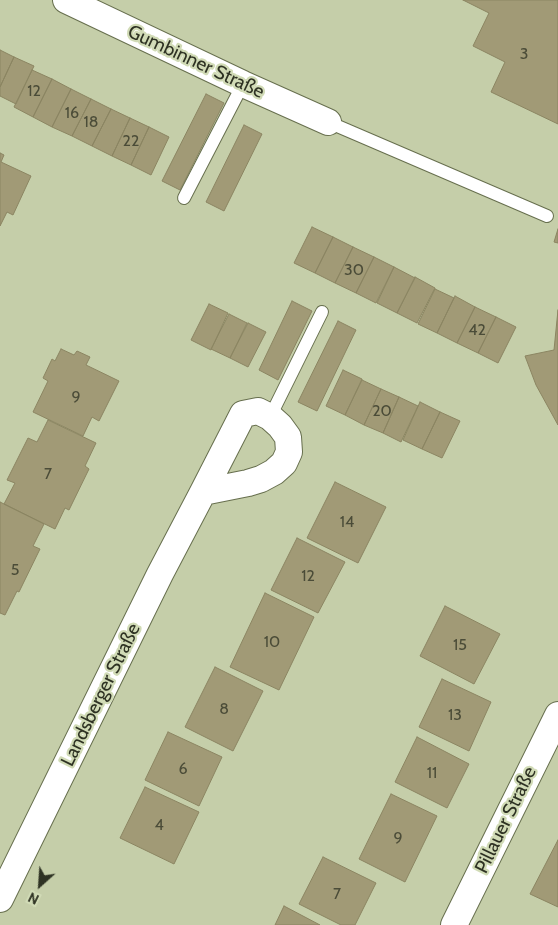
<!DOCTYPE html>
<meta charset="utf-8">
<style>
body{margin:0}
#map{position:relative;width:558px;height:925px;overflow:hidden;background:#c5cea9;font-family:Cabin,sans-serif}
canvas{display:block}
.north{position:absolute;left:15px;top:860px;width:50px;height:50px;-webkit-text-stroke:4px #d1dbb6;paint-order:stroke;rotate:206deg;font-size:14px;font-weight:700;line-height:20px;text-align:center;color:#2e3223}
.north::after{content:'';display:block;margin:auto;width:18px;height:22px;background:#2e3223;clip-path:polygon(50% 0,100% 100%,50% 72%,0 100%)}
</style>
<div id="map">
<canvas width="558" height="925"></canvas>
<div class="north">N</div>
</div>
<script>
const c = document.querySelector('canvas').getContext('2d');
c.lineJoin = 'round';
function fill(path, color) { c.fillStyle = color; c.fill(path, 'evenodd'); }
const shape = rows => new Path2D(rows.map(r => 'M' + r).join(''));
function strokePath(path, color, width, dash) { c.strokeStyle = color; c.lineWidth = width; c.lineCap = dash ? 'butt' : 'round'; c.setLineDash(dash || []); c.stroke(path); }
function label(font, color, halo, rows, align = 'center') {
  c.font = font + ' Cabin,sans-serif'; c.lineWidth = 4.5; c.setLineDash([]); c.textBaseline = 'middle'; c.strokeStyle = halo; c.fillStyle = color; for (const [text, x, y, turn = 0] of rows) {
    c.save(); c.translate(x, y); c.rotate((+turn || 0) * Math.PI / 180); c.textAlign = isNaN(turn) ? turn : align; if (halo) c.strokeText(text, 0, 0); c.fillText(text, 0, 0); c.restore();
  }
}
const building = shape([
 [463,0,558,0,558,124,491,92,505,62,473,46,489,13,463,0],
 [0,50,14,57,0,87,0,50],
 [14,57,34,66,16,104,0,96,0,87,14,57],
 [32,70,52,79,33,117,14,107,32,70],
 [52,79,71,89,52,127,33,117,52,79],
 [71,89,91,99,72,136,52,127,71,89],
 [206,94,224,103,180,190,162,181,206,94],
 [91,99,111,109,92,146,72,136,91,99],
 [111,109,130,118,112,156,92,146,111,109],
 [130,118,149,127,131,165,112,156,130,118],
 [244,125,262,134,224,211,206,202,244,125],
 [149,127,169,137,151,175,131,165,149,127],
 [0,153,4,155,1,162,31,176,13,215,7,212,0,226,0,153],
 [312,227,333,237,315,273,294,263,312,227],
 [558,229,558,243,554,242,558,229],
 [333,237,353,247,335,283,315,273,333,237],
 [353,247,374,257,356,293,335,283,353,247],
 [374,257,394,267,376,303,356,293,374,257],
 [394,267,415,278,397,313,377,303,394,267],
 [415,277,435,288,417,323,397,313,415,277],
 [435,289,454,298,437,333,418,324,435,289],
 [455,296,475,307,457,343,437,333,455,296],
 [292,301,312,311,278,380,259,370,292,301],
 [209,304,228,313,211,350,191,340,209,304],
 [475,307,496,317,478,353,457,343,475,307],
 [558,310,558,425,536,385,525,356,554,350,558,310],
 [229,314,247,323,230,358,211,349,229,314],
 [496,317,516,327,498,363,478,353,496,317],
 [338,321,356,330,317,411,298,402,338,321],
 [248,323,266,332,248,367,230,358,248,323],
 [61,349,74,355,77,351,90,357,86,365,119,381,99,421,92,417,83,436,33,412,48,381,43,378,52,359,55,361,61,349],
 [343,370,362,379,345,415,326,406,343,370],
 [362,380,381,389,364,425,345,415,362,380],
 [381,389,399,397,383,433,364,425,381,389],
 [399,397,418,406,401,442,383,433,399,397],
 [420,402,440,412,422,449,403,440,420,402],
 [440,412,460,421,442,458,422,449,440,412],
 [48,420,96,443,85,466,89,469,69,510,65,508,55,529,4,504,15,483,7,480,28,438,37,442,48,420],
 [335,482,386,507,358,563,307,538,335,482],
 [0,502,44,524,33,546,40,549,19,592,17,591,5,615,0,613,0,502],
 [297,538,345,562,318,613,271,590,297,538],
 [265,593,314,617,279,690,230,667,265,593],
 [445,606,500,634,474,684,420,656,445,606],
 [215,667,263,691,233,751,185,727,215,667],
 [442,679,491,702,469,751,419,727,442,679],
 [168,732,222,757,199,806,145,780,168,732],
 [417,737,469,764,447,808,395,782,417,737],
 [145,787,199,812,174,864,120,838,145,787],
 [391,794,437,816,405,882,359,859,391,794],
 [558,840,558,907,530,894,558,840],
 [323,857,376,883,355,925,341,925,299,904,323,857],
 [284,906,320,925,275,925,284,906]
]);
const lane = shape([
 [328,122,547,216],
 [184,198,243,84],
 [270,417,322,312]
]);
const street = shape([
 [66,0,243,84,328,122],
 [0,899,160,574,203,492,243,414,258,411,270,417,280,426,288,437,289,452,284,463,274,472,261,479,248,483,203,492],
 [454,925,558,715]
]);
const numberNames = [
 ["3",524,54],
 ["12",34,91],
 ["16",72,113],
 ["18",91,122],
 ["22",131,141],
 ["30",354,270],
 ["42",477,330],
 ["9",76,397],
 ["20",382,411],
 ["7",48,474],
 ["14",347,522],
 ["5",15,570],
 ["12",308,576],
 ["10",272,642],
 ["15",460,645],
 ["8",224,709],
 ["13",455,715],
 ["6",183,769],
 ["11",432,773],
 ["4",159,825],
 ["9",398,838],
 ["7",337,894]
];
const streetNames = [
 ["Gumbinner Straße",196,62,25],
 ["Landsberger Straße",101,695,-64],
 ["Pillauer Straße",506,820,-64]
];
fill(building, '#a19a76');
strokePath(building, '#8b8562', 1);
strokePath(lane, '#676f4e', 14);
strokePath(street, '#676f4e', 28);
strokePath(lane, '#fff', 12);
strokePath(street, '#fff', 26);
label('16px', '#4b4c38', null, numberNames);
label('19px', '#2e3223', '#d1dbb6', streetNames);
</script>
